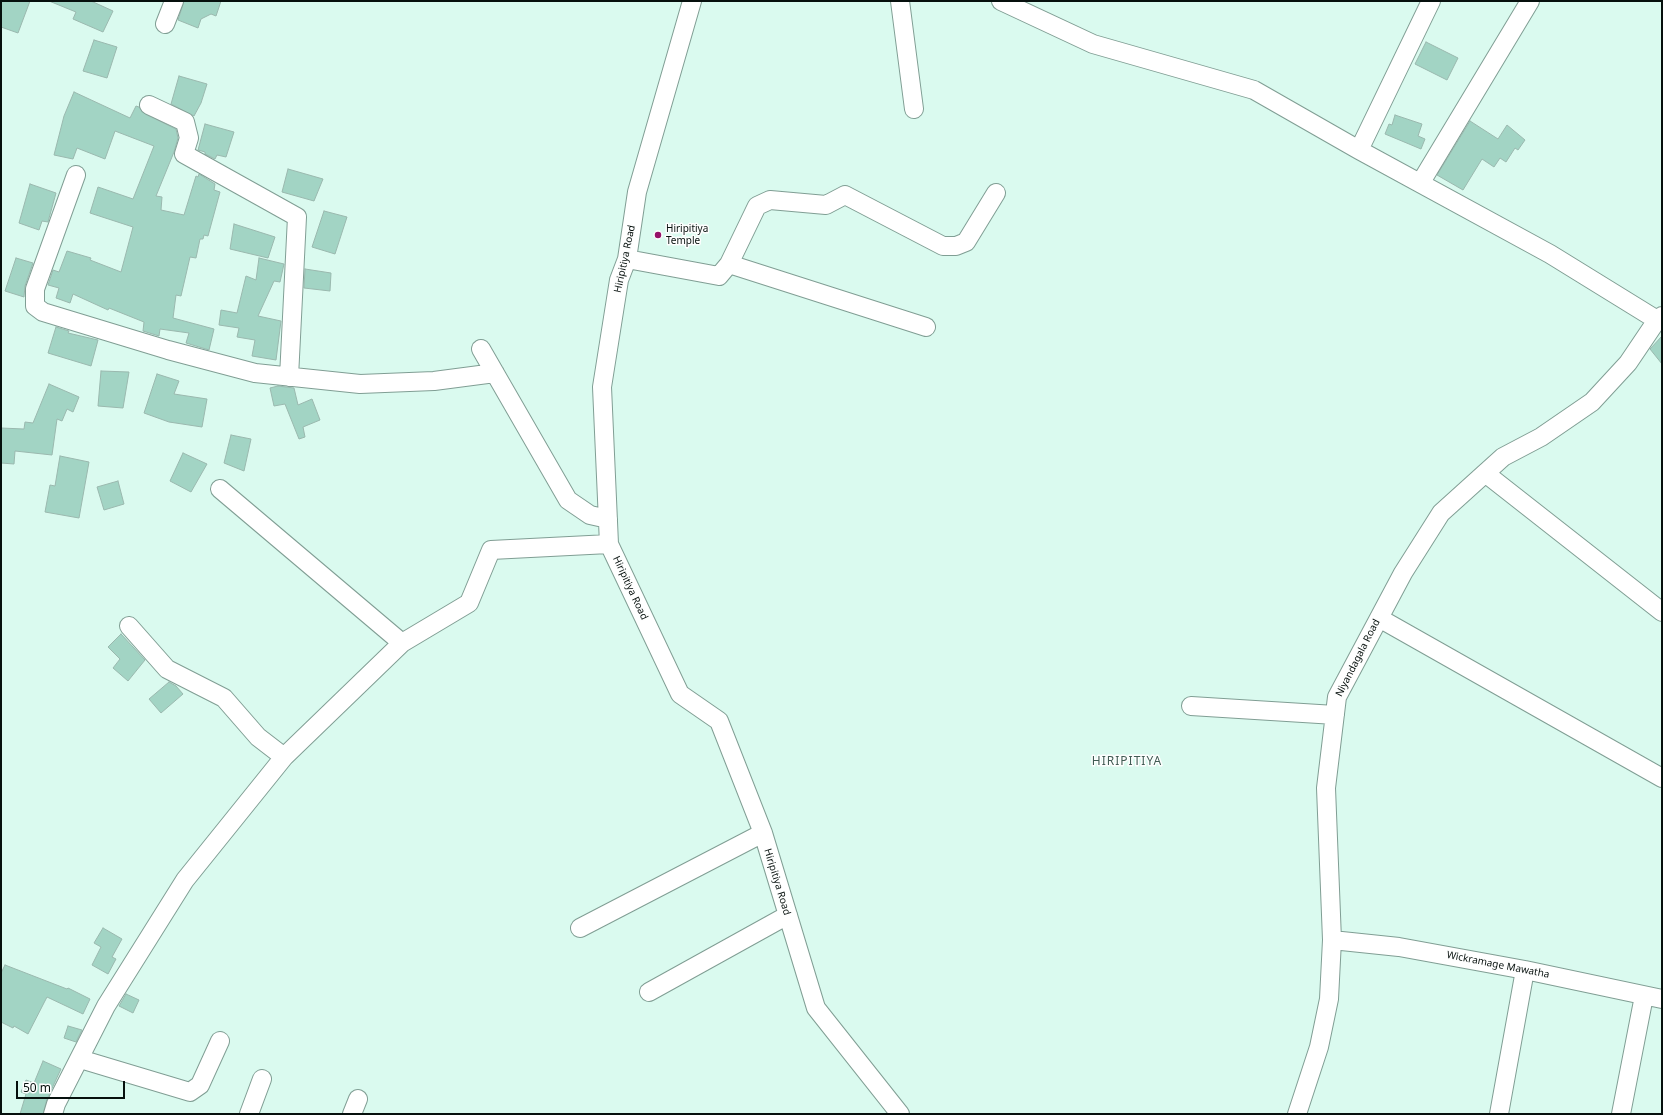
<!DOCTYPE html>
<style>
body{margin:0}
#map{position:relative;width:1663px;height:1115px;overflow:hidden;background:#dafaef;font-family:"Noto Sans",sans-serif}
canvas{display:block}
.frame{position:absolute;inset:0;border:2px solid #06100d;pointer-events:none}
.scale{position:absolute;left:16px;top:1081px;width:109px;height:18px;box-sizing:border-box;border:2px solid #06100d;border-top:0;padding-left:5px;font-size:12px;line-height:14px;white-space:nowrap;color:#06100d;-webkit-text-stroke:3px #fefefe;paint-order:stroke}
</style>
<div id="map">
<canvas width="1663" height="1115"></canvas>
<div class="frame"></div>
<div class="scale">50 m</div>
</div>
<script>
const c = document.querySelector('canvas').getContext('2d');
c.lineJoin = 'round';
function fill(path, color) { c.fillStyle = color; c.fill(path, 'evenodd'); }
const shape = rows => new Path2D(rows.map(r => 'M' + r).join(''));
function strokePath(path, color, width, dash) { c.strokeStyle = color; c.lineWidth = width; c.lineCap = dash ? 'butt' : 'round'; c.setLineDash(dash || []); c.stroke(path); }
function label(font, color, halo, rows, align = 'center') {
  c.font = font + ' "Noto Sans",sans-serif'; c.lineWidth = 3; c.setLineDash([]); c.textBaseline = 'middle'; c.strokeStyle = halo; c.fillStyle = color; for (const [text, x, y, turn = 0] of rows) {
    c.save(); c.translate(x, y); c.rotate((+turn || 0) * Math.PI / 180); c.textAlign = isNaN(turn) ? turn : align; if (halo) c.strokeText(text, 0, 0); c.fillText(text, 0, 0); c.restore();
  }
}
const building = shape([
 [1,1,30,1,18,33,1,27,1,1],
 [49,1,91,1,113,11,103,32,73,19,76,12,49,1],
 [184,1,221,1,216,16,211,14,201,19,198,28,178,20,184,1],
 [94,40,117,47,107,78,83,71,94,40],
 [1426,42,1458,58,1447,80,1415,64,1426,42],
 [179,76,207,84,201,103,194,116,171,104,179,76],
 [74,92,130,118,136,106,139,107,145,114,176,129,178,138,174,152,156,196,162,197,161,210,184,215,196,176,198,177,199,174,215,184,214,190,220,192,208,236,204,235,203,239,200,239,196,258,190,257,181,296,176,295,173,318,214,329,209,350,186,343,189,333,160,329,159,336,143,331,144,322,109,308,108,310,73,294,70,303,56,298,59,288,48,285,53,270,59,272,67,251,91,258,90,260,121,272,133,227,90,213,98,187,133,199,154,146,115,131,105,159,77,148,73,159,54,155,64,116,74,92],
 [1395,115,1422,124,1418,136,1425,139,1421,149,1385,134,1389,124,1392,125,1395,115],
 [1470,121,1498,139,1507,125,1525,140,1518,150,1515,148,1506,162,1500,158,1494,167,1482,159,1463,190,1437,175,1470,121],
 [205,124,234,132,226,157,217,155,215,159,205,154,205,152,198,150,205,124],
 [288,169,323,179,314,201,282,192,288,169],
 [30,184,56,193,48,222,42,221,39,230,19,223,30,184],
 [324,211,347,217,335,254,312,247,324,211],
 [234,224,275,237,268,258,230,249,234,224],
 [16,258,33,263,25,286,24,297,5,291,16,258],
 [259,258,284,264,280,282,274,281,258,316,281,321,276,360,252,356,255,340,237,337,239,328,219,325,221,310,237,313,246,276,256,280,259,258],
 [305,269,331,273,330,291,304,288,305,269],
 [56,327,69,331,68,333,98,340,91,366,48,353,56,327],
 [1662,336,1662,364,1650,349,1662,336],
 [101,371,129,372,123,408,98,406,101,371],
 [157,374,179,381,174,394,207,399,202,427,169,422,144,413,157,374],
 [49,384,79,397,73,412,67,409,62,421,57,419,52,455,15,451,14,464,1,463,1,428,24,429,25,422,33,423,49,384],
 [278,386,294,388,298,405,312,399,320,420,303,427,305,437,299,439,285,404,274,406,270,388,278,386],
 [231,435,251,439,244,471,224,463,231,435],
 [183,453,207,464,191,492,170,481,183,453],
 [60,456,89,462,79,518,45,512,50,485,55,486,60,456],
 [118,481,124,504,104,510,97,487,118,481],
 [121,634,145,660,128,681,113,668,120,659,108,647,121,634],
 [169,682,176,686,183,694,161,713,149,699,169,682],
 [103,928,122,939,112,957,116,959,108,974,92,965,101,947,94,943,103,928],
 [5,965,67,989,68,988,90,999,83,1014,47,997,28,1034,14,1026,13,1028,1,1022,1,973,5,965],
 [126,994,139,1000,133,1013,119,1006,126,994],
 [68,1026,82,1030,76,1042,64,1038,68,1026],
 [43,1061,61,1069,47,1099,43,1114,20,1114,26,1094,21,1092,26,1080,34,1083,43,1061]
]);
const minor = shape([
 [692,1,637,192,627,259,619,280,602,387,609,544,680,694,719,721,763,833,816,1008,900,1114],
 [900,1,914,109],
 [1001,1,1093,44,1254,90,1359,150,1550,254,1657,320],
 [165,24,174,1],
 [149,105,185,122,189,138,184,154,297,217,289,377],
 [1359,150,1431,1],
 [76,175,35,289,35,306,43,312,168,350,255,373,360,384,434,381,495,373],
 [1421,182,1530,1],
 [627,259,719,276,729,264,757,206,770,200,826,205,845,195,943,246,956,246,966,242,996,193],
 [729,264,926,327],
 [481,349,568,500,590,515,608,519],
 [1485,473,1662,612],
 [220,489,402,643],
 [1379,618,1662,778],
 [129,626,167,669,224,698,258,737,284,757],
 [1191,706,1335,715],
 [580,928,763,833],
 [1332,940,1399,947,1525,970,1662,999],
 [649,992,788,915],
 [80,1059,190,1092,200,1085,220,1041],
 [53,1114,56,1104,106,1006,185,880,284,757,402,643,469,603,491,550,609,544],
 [249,1114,262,1079],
 [352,1114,358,1099],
 [1297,1114,1319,1047,1329,999,1332,940,1326,788,1337,697,1403,573,1441,513,1503,457,1541,437,1592,402,1628,363,1657,320,1662,316],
 [1499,1114,1525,970],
 [1621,1114,1644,996]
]);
const markers = [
 [658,235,4,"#961168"]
];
const poiNames = [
 ["Hiripitiya",666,229],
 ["Temple",666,241]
];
const streetNames = [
 ["Hiripitiya Road",625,259,-78],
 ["Hiripitiya Road",630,588,65],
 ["Niyandagala Road",1358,658,-63],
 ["Hiripitiya Road",777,882,73],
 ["Wickramage Mawatha",1498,965,11]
];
const quarterNames = [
 ["HIRIPITIYA",1127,762]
];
fill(building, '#a2d4c4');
strokePath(building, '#9ab8ae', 1);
strokePath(minor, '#809e94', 20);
strokePath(minor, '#fff', 18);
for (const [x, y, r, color] of markers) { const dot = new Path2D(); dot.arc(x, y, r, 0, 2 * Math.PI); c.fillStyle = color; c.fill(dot); strokePath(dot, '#fefefe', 1.5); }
label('10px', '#06100d', '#fefefe', poiNames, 'left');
label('10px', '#06100d', '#fefefe', streetNames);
c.letterSpacing = '1px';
label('12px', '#405b53', '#fefefe', quarterNames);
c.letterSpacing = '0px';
</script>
